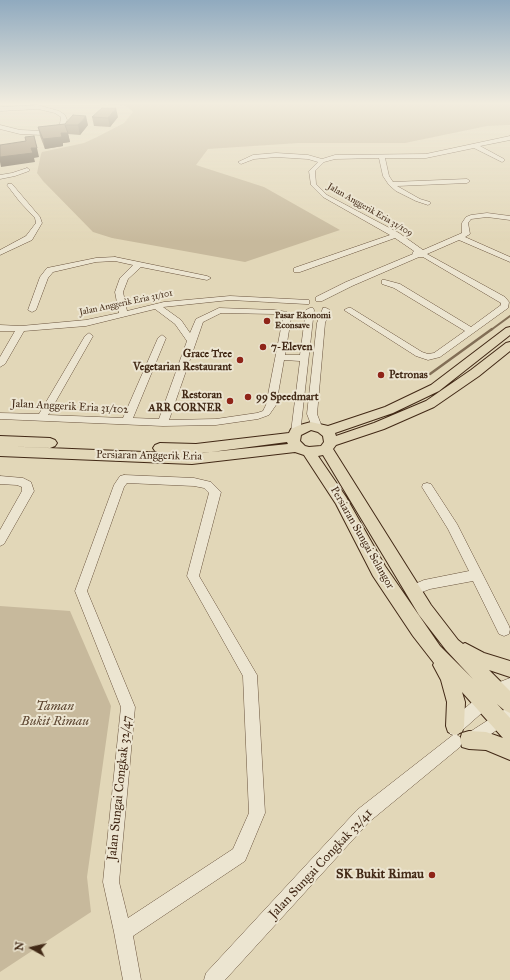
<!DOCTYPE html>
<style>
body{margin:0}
#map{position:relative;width:510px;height:980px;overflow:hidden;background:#e2d7b8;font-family:"IM FELL Great Primer",serif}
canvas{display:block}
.north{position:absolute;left:12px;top:928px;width:40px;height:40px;-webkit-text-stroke:3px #ece5d1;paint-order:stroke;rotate:278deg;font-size:11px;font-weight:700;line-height:16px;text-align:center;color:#422916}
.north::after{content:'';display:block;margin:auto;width:14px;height:18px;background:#422916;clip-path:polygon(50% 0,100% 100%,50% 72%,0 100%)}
</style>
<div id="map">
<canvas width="510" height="980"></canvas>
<div class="north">N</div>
</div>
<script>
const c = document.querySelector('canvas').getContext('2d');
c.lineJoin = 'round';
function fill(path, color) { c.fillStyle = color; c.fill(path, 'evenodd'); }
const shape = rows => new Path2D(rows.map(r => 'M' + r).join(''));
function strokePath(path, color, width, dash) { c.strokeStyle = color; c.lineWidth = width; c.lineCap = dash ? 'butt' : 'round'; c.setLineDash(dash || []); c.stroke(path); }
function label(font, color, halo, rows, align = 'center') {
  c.font = font + ' "IM FELL Great Primer",serif'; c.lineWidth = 4; c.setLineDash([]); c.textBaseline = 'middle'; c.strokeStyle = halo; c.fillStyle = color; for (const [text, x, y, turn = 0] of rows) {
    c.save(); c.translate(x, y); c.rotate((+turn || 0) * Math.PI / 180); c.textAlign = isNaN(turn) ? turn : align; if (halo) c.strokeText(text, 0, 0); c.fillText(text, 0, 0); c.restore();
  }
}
const green = shape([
 [99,104,510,104,510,125,487,126,405,143,299,143,208,149,196,165,264,187,340,230,245,262,112,238,93,232,43,181,37,173,41,154,42,152,84,143,97,137,124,123,133,112,130,109,126,106],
 [0,606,70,611,111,706,87,877,91,912,0,972]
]);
const streamFar1 = shape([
 [491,330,510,316]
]);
const stream = shape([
 [430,374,492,329]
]);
const minor = shape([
 [38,105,59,111,65,115,67,120,64,126,59,130,43,135,20,134,0,129,0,125,20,130,43,131,55,128,60,124,61,117,55,113,38,109,0,111,0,107,38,105],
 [510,136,510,140,480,146,504,159,504,161,502,162,474,148,426,158,385,158,389,176,393,182,467,179,470,181,467,183,397,186,420,199,430,202,431,203,428,205,416,201,396,191,389,185,383,176,379,158,335,159,324,162,315,171,316,184,327,195,399,233,423,250,462,233,462,223,466,217,471,215,487,213,510,216,510,220,487,217,471,219,468,223,470,234,465,237,510,257,510,262,459,240,427,254,505,297,509,302,508,308,440,357,428,360,416,356,344,310,348,308,351,308,422,352,428,354,434,353,465,331,394,288,382,284,382,280,385,280,400,284,471,327,501,305,501,303,423,257,419,257,352,286,322,301,316,301,316,297,346,282,413,254,412,253,414,251,395,238,300,272,294,272,294,268,390,235,323,197,311,185,309,171,318,162,308,159,276,157,254,159,241,164,238,162,253,155,276,153,308,155,322,159,335,155,426,154,510,136],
 [27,168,30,170,29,171,15,176,0,179,0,175,12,173,27,168],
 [8,184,12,184,40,217,42,223,32,240,0,255,0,250,26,236,36,223,35,218,20,202,7,185,8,184],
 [115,257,207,276,211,278,207,280,141,267,128,279,123,292,127,311,164,302,230,296,309,300,309,304,306,304,230,300,163,307,181,320,190,333,196,319,219,308,275,310,287,312,291,318,285,355,300,355,306,310,310,308,313,308,314,310,300,434,296,435,291,432,300,361,284,360,276,405,269,415,258,419,216,425,163,426,0,419,0,413,39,414,85,336,89,333,93,336,48,415,123,418,158,338,162,335,166,338,133,418,159,419,187,341,175,324,155,309,86,326,24,331,5,364,0,367,0,357,15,331,0,331,0,325,21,326,86,320,119,313,115,292,120,278,133,265,115,261,96,262,53,272,48,278,36,310,32,312,28,310,40,277,47,268,96,258,115,257],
 [221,313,275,314,281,316,283,318,266,405,263,411,257,413,216,419,169,420,203,322,221,313],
 [323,308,326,308,330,310,325,323,317,414,322,427,317,430,312,427,307,414,317,323,323,308],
 [124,475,194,478,211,482,221,492,199,576,257,675,265,813,245,861,133,936,141,980,123,980,114,932,103,882,121,707,75,591,114,485,120,476,124,475],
 [127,483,194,486,204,488,209,493,187,576,243,676,249,813,233,849,128,918,119,882,135,707,87,591,124,487,127,483],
 [0,476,23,478,31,482,34,491,4,544,0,546,0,530,22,491,22,487,17,485,0,484,0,476],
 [427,483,431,484,457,524,509,626,510,629,509,634,504,636,499,634,473,581,430,589,414,595,410,594,408,590,410,586,424,580,469,571,448,529,422,487,423,484,427,483],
 [510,678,510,692,502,695,457,735,460,737,462,742,460,747,369,822,225,980,204,980,206,973,357,810,453,735,450,734,448,729,450,721,492,685,510,678],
 [510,706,510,721,475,745,470,747,465,745,463,740,465,735,510,706]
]);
const major = shape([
 [510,327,510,335,439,391,393,413,335,433,336,436,374,423,426,401,471,370,506,343,510,342,510,351,479,376,434,407,384,429,336,445,333,449,431,605,458,640,463,644,465,643,484,653,510,661,510,677,489,670,510,691,510,713,504,710,497,704,510,718,510,760,486,750,469,749,462,747,460,740,462,733,469,731,486,732,503,738,462,692,465,702,464,726,462,732,455,735,448,732,446,726,447,702,441,680,433,665,434,663,413,636,373,576,336,504,304,455,295,452,192,464,0,456,0,446,192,454,288,444,287,442,196,454,160,453,155,451,153,448,155,445,160,443,196,444,289,433,291,429,300,425,311,422,328,426,385,407,431,385,506,328,510,327],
 [311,430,318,432,323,436,324,442,321,446,309,447,305,446,300,441,301,435,311,430],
 [323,455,419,615,446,650,473,679,440,646,385,566,346,497,318,456,323,455],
 [0,436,50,438,55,440,57,443,55,446,50,448,0,446,0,436]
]);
const wall = shape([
 [92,117,118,117,110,127,94,126],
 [65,124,88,125,80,135,68,134,70,142,63,143,63,146,45,149,40,136,38,127]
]);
const shadedWall = shape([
 [116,108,118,117,110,127,108,118],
 [86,116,88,125,80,135,78,125],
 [61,133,68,133,70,142,63,143,63,146,45,149,43,139],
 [31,148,37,148,39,157,34,158,35,162,1,167,0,162,0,157]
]);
const building = shape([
 [102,108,116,108,108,118,92,117,102,108],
 [73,115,86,116,78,125,65,125,68,133,61,133,62,137,43,139,38,127,65,124,73,115],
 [34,136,37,148,31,148,33,153,0,157,0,145,26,141,25,137,34,136]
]);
const markers = [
 [267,321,4,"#8f2418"],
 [263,347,4,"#8f2418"],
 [240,360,4,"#8f2418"],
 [381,375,4,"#8f2418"],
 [248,397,4,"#8f2418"],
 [230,401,4,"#8f2418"],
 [432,875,4,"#8f2418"]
];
const farStreetnames = [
 ["Jalan Anggerik Eria 31/109",370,210,30],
 ["Jalan Anggerik Eria 31/101",126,303,-12]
];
const farPoinames = [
 ["Pasar Ekonomi",275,316],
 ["Econsave",275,326]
];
const poiNames = [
 ["7-Eleven",271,347],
 ["Grace Tree",232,354,"right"],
 ["Vegetarian Restaurant",232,367,"right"],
 ["Petronas",389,375],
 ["Restoran",222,395,"right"],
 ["ARR CORNER",222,408,"right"],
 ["99 Speedmart",256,397]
];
const streetNames = [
 ["Jalan Anggerik Eria 31/102",70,407,3],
 ["Persiaran Anggerik Eria",149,456,1],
 ["Persiaran Sungai Selangor",362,538,60]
];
const nearParknames = [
 ["Taman",55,707],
 ["Bukit Rimau",55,722]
];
const nearStreetnames = [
 ["Jalan Sungai Congkak 32/47",120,788,-84],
 ["Jalan Sungai Congkak 32/41",321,864,-47]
];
const nearPoinames = [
 ["SK Bukit Rimau",424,875]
];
fill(green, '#c7b99c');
strokePath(streamFar1, '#826e56', 2);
strokePath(stream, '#826e56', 2.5);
strokePath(minor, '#6a543e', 1);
strokePath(major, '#422916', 2);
fill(minor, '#ece5d1');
fill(major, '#e2d7b8');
fill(wall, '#80715b');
fill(shadedWall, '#685c4a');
fill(building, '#95836a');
strokePath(building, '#685c4a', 1);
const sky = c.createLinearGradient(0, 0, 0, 241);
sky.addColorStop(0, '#90aabf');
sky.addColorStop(0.43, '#f2eddf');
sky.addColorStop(1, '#f2eddf00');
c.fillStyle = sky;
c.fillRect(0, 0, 510, 241);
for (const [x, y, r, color] of markers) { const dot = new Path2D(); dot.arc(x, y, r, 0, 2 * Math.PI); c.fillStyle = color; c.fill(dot); strokePath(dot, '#ece5d1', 1.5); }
label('9px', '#422916', '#ece5d1', farStreetnames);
label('bold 9px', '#422916', '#ece5d1', farPoinames, 'left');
label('bold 11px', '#422916', '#ece5d1', poiNames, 'left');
label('11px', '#422916', '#ece5d1', streetNames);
label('italic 13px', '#5d4631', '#ece5d1', nearParknames);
label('13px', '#422916', '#ece5d1', nearStreetnames);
label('bold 13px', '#422916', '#ece5d1', nearPoinames, 'right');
</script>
